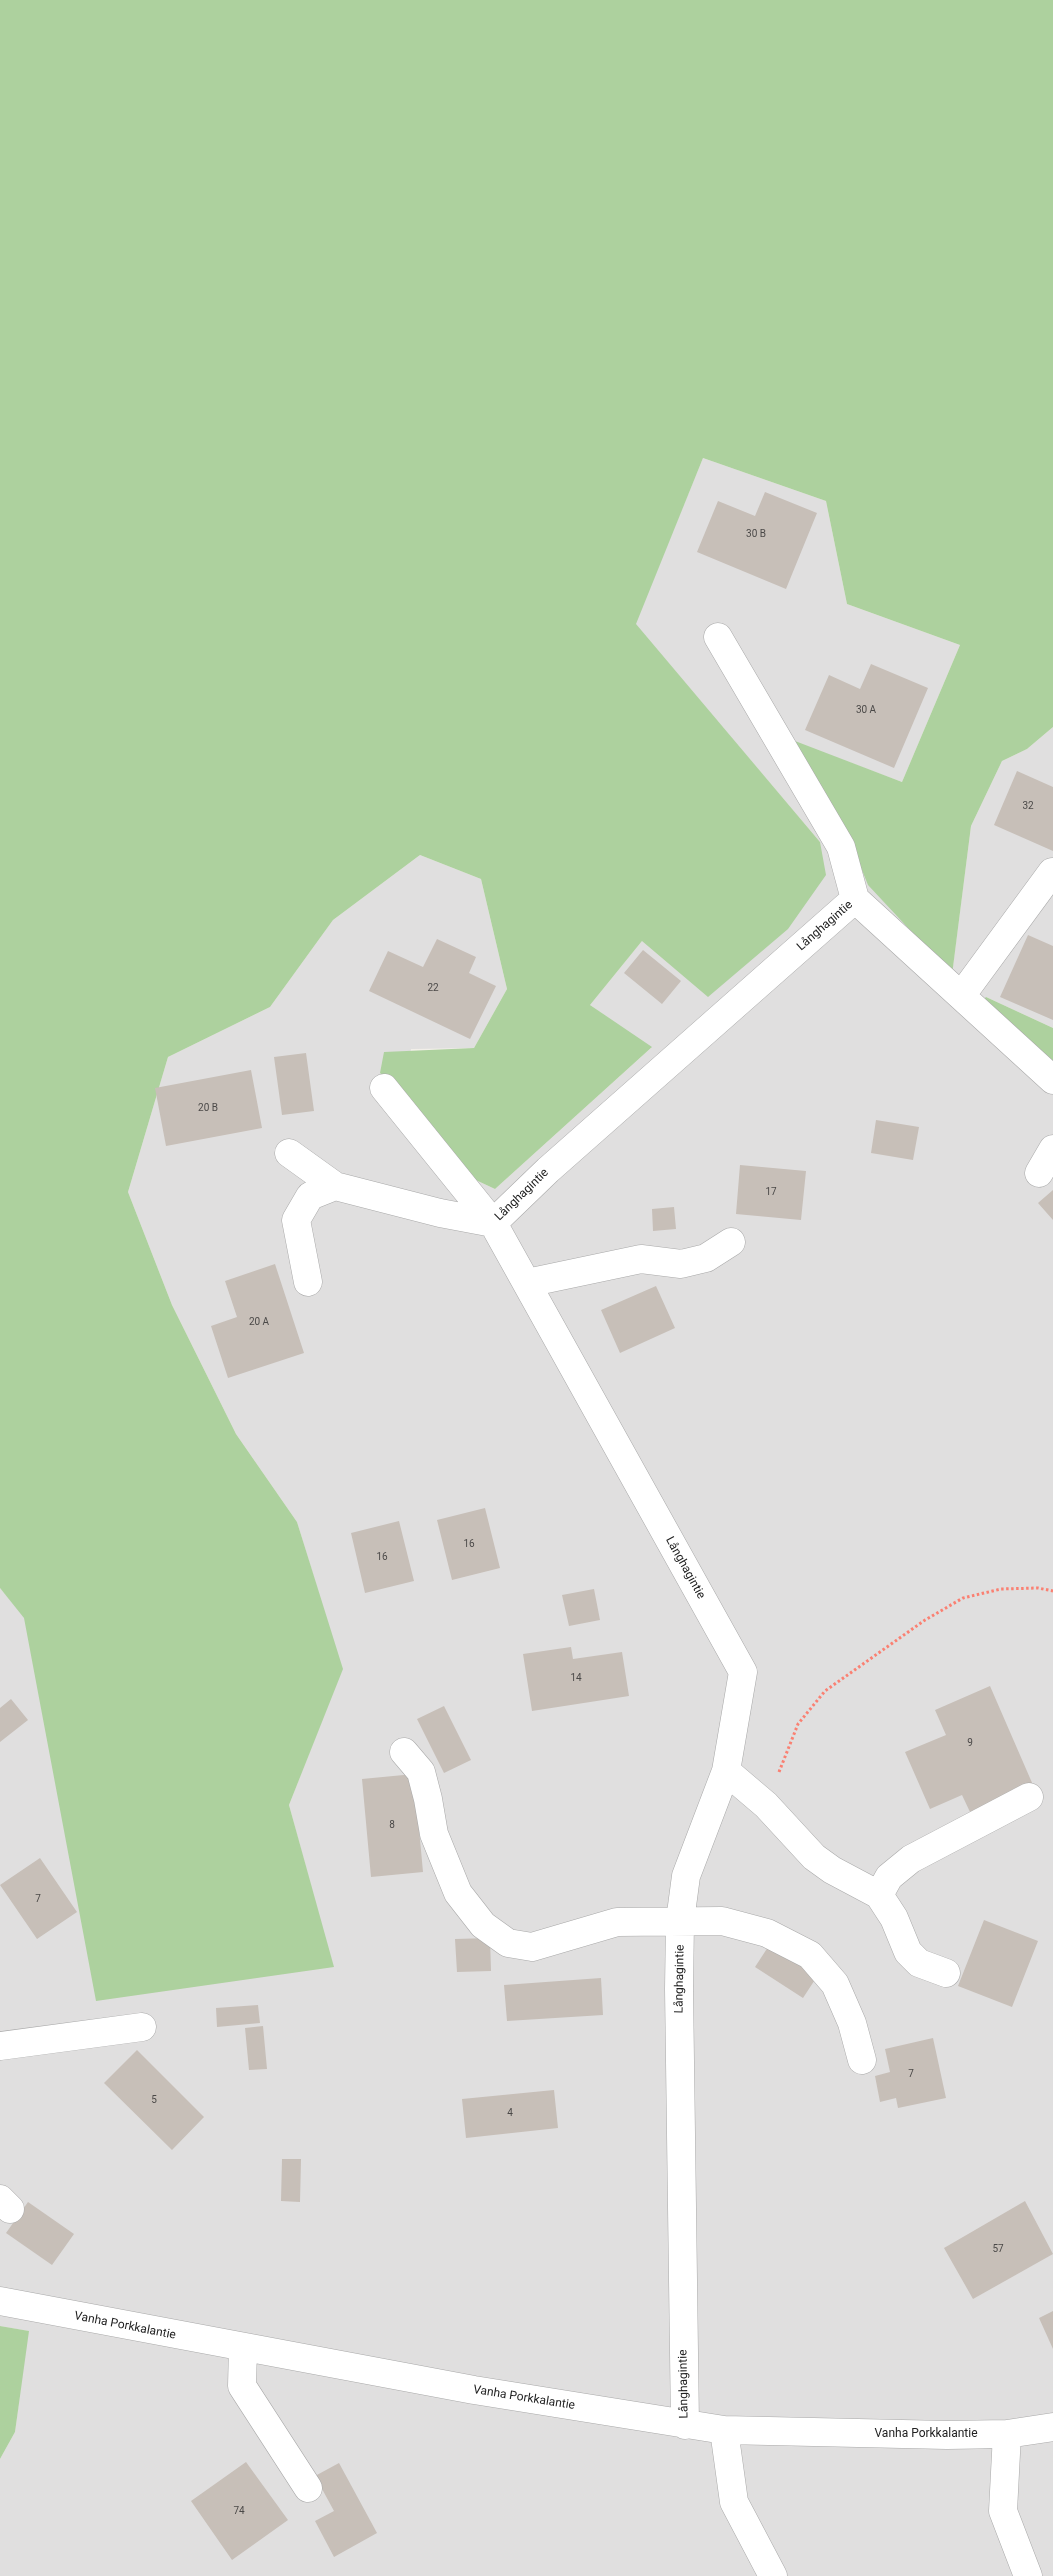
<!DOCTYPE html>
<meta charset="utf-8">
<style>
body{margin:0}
canvas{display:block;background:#f2efe9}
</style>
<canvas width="1053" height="2576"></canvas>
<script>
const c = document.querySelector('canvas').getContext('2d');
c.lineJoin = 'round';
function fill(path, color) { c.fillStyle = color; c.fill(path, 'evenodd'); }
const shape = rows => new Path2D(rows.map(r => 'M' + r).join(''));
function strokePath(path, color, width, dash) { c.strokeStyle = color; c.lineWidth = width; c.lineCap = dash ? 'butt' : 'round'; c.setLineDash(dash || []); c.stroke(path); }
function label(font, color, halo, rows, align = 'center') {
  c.font = font + ' Roboto,sans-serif'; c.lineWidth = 5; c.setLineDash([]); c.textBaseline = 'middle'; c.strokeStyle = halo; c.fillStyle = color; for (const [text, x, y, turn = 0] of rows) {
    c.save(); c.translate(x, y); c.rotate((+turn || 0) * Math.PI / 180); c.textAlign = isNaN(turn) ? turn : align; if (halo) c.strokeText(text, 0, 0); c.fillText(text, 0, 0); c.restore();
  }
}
const residential = shape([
 [703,458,826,501,847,604,960,645,902,782,795,742,952,974,971,826,1002,761,1027,749,1053,727,1053,1028,986,997,1053,1065,1053,2576,0,2576,0,2459,15,2432,28,2331,0,2326,0,1588,333,1967,289,1805,342,1669,297,1522,236,1434,172,1305,128,1192,168,1057,270,1007,333,920,420,855,481,879,507,989,474,1048,411,1049,403,1095,465,1175,495,1189,651,1048,590,1005,642,941,820,842,635,624]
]);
const forest = shape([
 [0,0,1053,0,1053,727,1027,749,1002,761,971,826,952,975,868,885,847,833,795,741,902,782,960,645,847,604,826,501,703,458,636,624,820,842,826,875,788,929,708,997,642,941,590,1005,652,1047,495,1189,465,1175,403,1095,380,1073,384,1052,474,1048,507,989,481,879,420,855,333,920,270,1007,168,1057,128,1192,172,1305,236,1434,297,1522,343,1669,289,1805,334,1967,96,2001,24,1618,0,1588],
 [986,997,1053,1028,1053,1065,979,1004],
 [0,2326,29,2331,15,2432,0,2459]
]);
const building = shape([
 [765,492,817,513,786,589,697,552,718,501,755,516],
 [871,664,928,688,894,768,805,730,829,675,860,689],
 [1017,771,1053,787,1053,851,994,825],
 [1028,935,1053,946,1053,1020,1000,997],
 [437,939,476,957,469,973,496,986,470,1039,369,991,388,951,423,967],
 [643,950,681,981,662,1004,624,973],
 [306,1053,314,1111,282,1115,274,1057],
 [251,1070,262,1128,166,1146,155,1088],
 [876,1120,919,1127,913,1160,871,1153],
 [740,1165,806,1171,801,1220,736,1214],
 [1053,1190,1053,1220,1038,1203],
 [674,1207,676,1229,653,1231,652,1209],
 [275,1264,304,1353,228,1378,211,1326,237,1317,225,1281],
 [656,1286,675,1328,620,1353,601,1310],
 [485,1508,500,1568,452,1580,437,1520],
 [399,1521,414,1581,365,1593,351,1533],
 [594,1589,600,1620,569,1626,562,1595],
 [571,1647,573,1659,622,1652,629,1696,532,1711,523,1654],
 [990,1686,1033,1785,970,1812,962,1795,930,1809,905,1752,946,1735,935,1710],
 [11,1699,28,1720,0,1742,0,1708],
 [444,1706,471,1760,444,1773,417,1719],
 [414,1774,423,1872,371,1877,362,1779],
 [40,1858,77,1912,37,1939,0,1885],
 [984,1920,1038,1941,1012,2007,958,1986],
 [490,1938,491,1971,457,1972,455,1939],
 [770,1944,818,1975,803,1998,755,1967],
 [601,1978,603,2015,507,2021,504,1985],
 [258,2005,260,2023,217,2027,216,2008],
 [263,2026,267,2069,249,2070,245,2028],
 [933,2038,946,2098,898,2108,896,2098,880,2102,875,2076,890,2072,885,2049],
 [137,2050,204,2117,172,2150,104,2083],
 [554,2090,558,2128,466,2138,462,2099],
 [282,2159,301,2159,300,2202,281,2201],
 [1025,2201,1053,2254,973,2299,944,2248],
 [28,2202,74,2234,52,2265,6,2233],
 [1053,2311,1053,2349,1039,2318],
 [246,2462,288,2520,232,2560,191,2501],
 [339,2463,377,2533,334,2557,315,2521,334,2511,315,2476]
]);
const path = shape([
 [779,1772,798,1724,825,1691,925,1620,963,1598,1001,1589,1038,1588,1053,1591]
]);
const minor = shape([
 [718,637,841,847,855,899,1053,1080],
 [961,996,1052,872],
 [384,1088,493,1223],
 [289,1153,335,1186],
 [1039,1173,1053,1149],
 [308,1282,296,1220,310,1196,335,1186,440,1213,493,1223],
 [527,1283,641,1259,681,1264,706,1258,731,1242],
 [404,1752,421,1772,428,1799,434,1834,458,1893,483,1925,508,1943,532,1947,617,1922,722,1921,767,1933,810,1955,835,1984,852,2023,862,2060],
 [726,1771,766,1805,814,1857,832,1870,879,1895,894,1918,908,1952,919,1963,946,1973],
 [879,1895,889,1877,911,1859,1029,1797],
 [0,2046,142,2027],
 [0,2199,10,2209],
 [0,2301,474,2390,724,2430,947,2435,1007,2434,1053,2427],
 [243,2348,242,2386,308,2488],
 [685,2425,679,1989,680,1921,686,1876,726,1771,743,1672,493,1223,548,1170,855,899],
 [724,2430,734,2502,773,2576],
 [1007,2434,1003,2511,1028,2576]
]);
const numberNames = [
 ["30 B",756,534],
 ["30 A",866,710],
 ["32",1028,806],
 ["22",433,988],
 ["20 B",208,1108],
 ["17",771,1192],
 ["20 A",259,1322],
 ["16",469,1544],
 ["16",382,1557],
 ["14",576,1678],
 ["9",970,1743],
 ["8",392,1825],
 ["7",38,1899],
 ["7",911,2074],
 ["5",154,2100],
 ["4",510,2113],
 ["57",998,2249],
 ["74",239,2511]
];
const streetNames = [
 ["Långhagintie",825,926,-41],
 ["Långhagintie",522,1195,-44],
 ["Långhagintie",685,1568,61],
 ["Långhagintie",680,1979,-89],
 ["Vanha Porkkalantie",125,2326,11],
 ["Långhagintie",684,2384,-91],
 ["Vanha Porkkalantie",524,2398,9],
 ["Vanha Porkkalantie",926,2434]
];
fill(residential, '#e0dfdf');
fill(forest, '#add19e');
fill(building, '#c7bfb8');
strokePath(minor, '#a9a9a9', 29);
strokePath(path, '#fa8072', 3, [2.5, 2.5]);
strokePath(minor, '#fff', 28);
label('10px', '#4b4948', null, numberNames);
label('12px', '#222', '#fff', streetNames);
</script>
